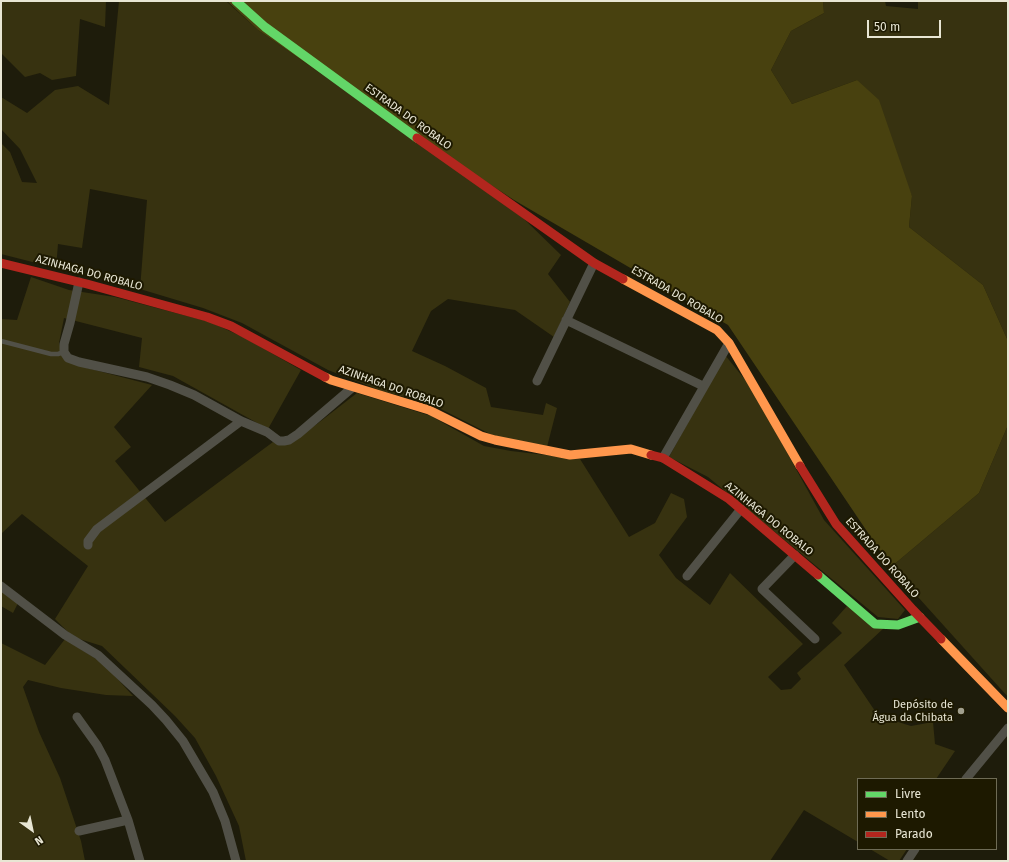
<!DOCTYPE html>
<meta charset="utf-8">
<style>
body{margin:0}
#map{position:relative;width:1009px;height:862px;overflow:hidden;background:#1e1c0b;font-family:"Fira Sans",sans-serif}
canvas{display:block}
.frame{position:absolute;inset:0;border:2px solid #e8e6d4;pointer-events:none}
.legend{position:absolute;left:857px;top:778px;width:140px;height:72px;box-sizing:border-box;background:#1d1900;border:1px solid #6e6b55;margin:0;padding:5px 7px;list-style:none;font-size:12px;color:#e8e6d4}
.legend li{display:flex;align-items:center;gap:8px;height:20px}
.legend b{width:20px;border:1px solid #6e6b55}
.north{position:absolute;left:12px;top:810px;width:40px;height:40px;-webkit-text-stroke:3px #1d1900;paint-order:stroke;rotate:147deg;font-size:11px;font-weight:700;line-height:16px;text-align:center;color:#e8e6d4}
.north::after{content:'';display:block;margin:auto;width:14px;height:18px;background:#e8e6d4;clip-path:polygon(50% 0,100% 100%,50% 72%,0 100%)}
.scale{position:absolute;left:867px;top:20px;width:74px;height:18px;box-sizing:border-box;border:2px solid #e8e6d4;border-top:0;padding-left:5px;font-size:12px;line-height:14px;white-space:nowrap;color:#e8e6d4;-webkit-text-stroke:3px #1d1900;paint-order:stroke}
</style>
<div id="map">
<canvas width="1009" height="862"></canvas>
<div class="frame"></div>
<ul class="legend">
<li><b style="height:5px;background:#63d668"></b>Livre</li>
<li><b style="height:5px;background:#ff974d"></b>Lento</li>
<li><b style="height:5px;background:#b3261e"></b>Parado</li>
</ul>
<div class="north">N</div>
<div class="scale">50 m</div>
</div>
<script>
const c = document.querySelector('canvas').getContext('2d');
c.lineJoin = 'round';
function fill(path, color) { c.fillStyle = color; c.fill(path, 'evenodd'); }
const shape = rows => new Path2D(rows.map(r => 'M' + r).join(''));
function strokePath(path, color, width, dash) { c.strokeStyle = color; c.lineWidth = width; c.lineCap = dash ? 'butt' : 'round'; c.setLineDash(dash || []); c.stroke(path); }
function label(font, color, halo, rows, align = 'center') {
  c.font = font + ' "Fira Sans",sans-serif'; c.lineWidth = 4; c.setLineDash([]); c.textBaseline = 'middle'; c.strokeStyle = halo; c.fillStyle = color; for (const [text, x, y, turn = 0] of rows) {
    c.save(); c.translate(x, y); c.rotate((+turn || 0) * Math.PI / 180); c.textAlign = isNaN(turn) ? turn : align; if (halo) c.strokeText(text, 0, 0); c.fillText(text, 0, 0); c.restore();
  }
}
const green = shape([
 [1,1,106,1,105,27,80,19,76,76,52,80,40,73,25,77,1,53],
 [119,1,226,1,258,30,326,77,523,218,561,255,548,274,570,302,554,337,515,310,448,299,431,311,412,351,445,366,486,388,491,407,543,415,546,403,557,408,547,447,496,437,431,404,382,391,328,370,242,323,203,308,140,289,147,200,90,189,82,248,58,244,56,268,1,254,1,143,10,152,22,182,37,183,20,149,1,129,1,97,27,113,55,90,78,86,109,105],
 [823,1,885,1,886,6,918,9,918,1,1008,1,1008,341,983,285,909,227,912,196,857,80,792,104,771,70,791,31,824,13],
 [31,277,69,290,115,297,210,322,245,338,301,370,268,429,173,376,139,367,142,338,64,318,59,343,64,357,87,368,152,385,114,427,131,447,115,461,165,522,273,442,285,444,317,424,357,393,431,416,484,446,511,451,580,459,629,537,655,523,671,493,684,499,687,517,659,555,676,578,710,605,730,573,803,644,768,677,781,690,791,689,801,679,797,673,842,633,832,623,847,606,884,628,844,665,873,708,879,716,911,726,933,722,935,744,955,751,936,779,858,779,858,842,804,810,770,861,246,861,239,826,216,776,195,738,175,716,102,646,73,637,55,619,88,566,22,514,1,534,1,319,17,320],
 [725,355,751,387,824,520,905,610,898,619,878,617,708,477,669,457],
 [1008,425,1008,697,891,567,979,493],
 [1,590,18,603,13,613,1,606],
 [65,639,104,664,133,696,106,695,61,688,28,680,23,687,39,732,60,778,81,841,85,861,1,861,1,643,45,665],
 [870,849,907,849,899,861,890,861]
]);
const forest = shape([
 [227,1,823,1,824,13,791,31,771,70,792,104,857,80,879,100,912,196,909,227,983,285,1008,341,1008,425,979,493,891,567,728,325,514,200,326,77,258,30]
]);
const lane = shape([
 [1,341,51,354,58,354,64,352]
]);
const street = shape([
 [79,282,70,323,64,344,64,352,68,358,79,362,147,377,170,385,194,395,241,421,267,432,279,441,284,441,289,440,298,434,353,387],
 [566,320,703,386],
 [537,381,594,263],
 [663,458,729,343],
 [88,545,88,541,97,529,241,421],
 [795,555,762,589,815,639],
 [687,576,741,509],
 [1,586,65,635,98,655,152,705,166,720,183,741,213,792,225,821,236,861],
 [77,717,97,745,105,760,128,820,140,861],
 [966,779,1008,728],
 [79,831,128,820],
 [907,861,915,849]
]);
const fast = shape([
 [236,1,265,27,417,138],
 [818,575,875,624,898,625,920,617]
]);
const slow = shape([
 [623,279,717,330,729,343,800,466],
 [325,377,331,380,429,410,481,436,495,440,570,455,631,449,651,455],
 [941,639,1008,708]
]);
const jam = shape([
 [417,138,594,263,623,279],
 [1,263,87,284,207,317,231,326,325,377],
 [651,455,663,458,729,499,818,575],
 [800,466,836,524,913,610,941,639]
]);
const markers = [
 [961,711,4,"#a19f8e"]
];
const streetNames = [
 ["ESTRADA DO ROBALO",408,117,36],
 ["AZINHAGA DO ROBALO",89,273,15],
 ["ESTRADA DO ROBALO",677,295,30],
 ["AZINHAGA DO ROBALO",391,387,19],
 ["AZINHAGA DO ROBALO",769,519,39],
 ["ESTRADA DO ROBALO",882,558,48]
];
const poiNames = [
 ["Depósito de",953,705],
 ["Água da Chibata",953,718]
];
fill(green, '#373210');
fill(forest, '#48410f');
strokePath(lane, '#515047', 4.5);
strokePath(street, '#515047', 9);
strokePath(fast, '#63d668', 9);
strokePath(slow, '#ff974d', 9);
strokePath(jam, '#b3261e', 9);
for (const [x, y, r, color] of markers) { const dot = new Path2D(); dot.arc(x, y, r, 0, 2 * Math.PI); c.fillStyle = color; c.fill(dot); strokePath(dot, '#1d1900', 1.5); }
label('11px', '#e8e6d4', '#1d1900', streetNames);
label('11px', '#e8e6d4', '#1d1900', poiNames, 'right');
</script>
